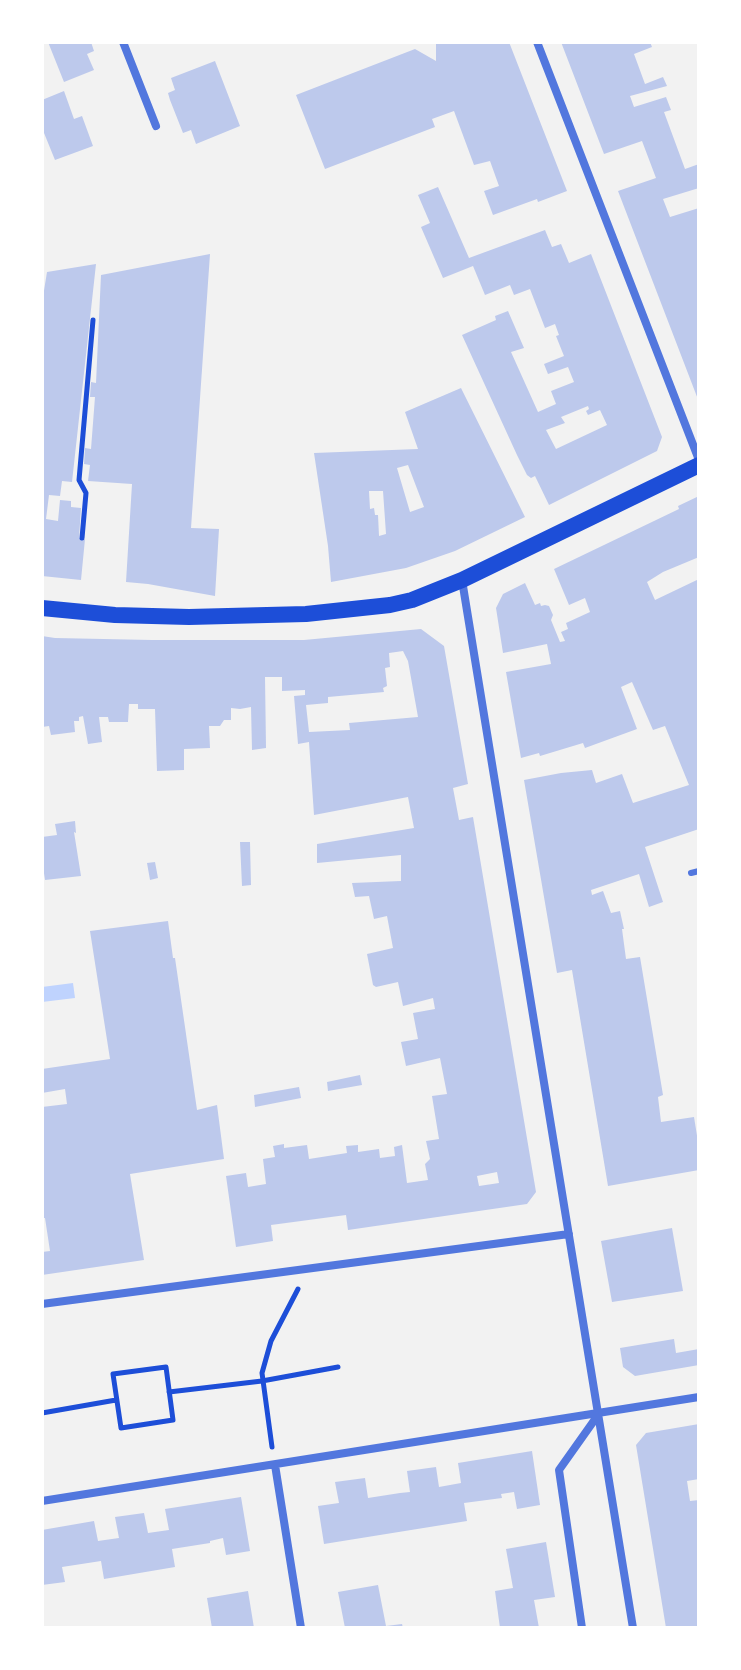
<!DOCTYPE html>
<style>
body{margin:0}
#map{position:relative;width:741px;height:1670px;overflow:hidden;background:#f2f2f2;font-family:Merriweather,serif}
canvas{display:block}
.frame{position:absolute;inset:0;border:44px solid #fff;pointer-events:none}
</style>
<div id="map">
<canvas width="741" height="1670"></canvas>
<div class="frame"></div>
</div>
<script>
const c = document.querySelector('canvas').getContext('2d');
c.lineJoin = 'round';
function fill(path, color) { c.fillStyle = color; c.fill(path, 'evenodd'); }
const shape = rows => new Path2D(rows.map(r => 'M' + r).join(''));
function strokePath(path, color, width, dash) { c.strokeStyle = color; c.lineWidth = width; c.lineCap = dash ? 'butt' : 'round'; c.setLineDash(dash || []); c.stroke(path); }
const water = shape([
 [73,983,75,998,42,1002,42,987]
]);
const building = shape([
 [48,42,91,42,94,51,87,54,94,70,64,82],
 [436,42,509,42,567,191,538,202,537,199,493,215,484,191,499,186,490,161,474,165,454,111,432,119,435,127,325,169,296,95,415,49,436,61],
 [561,42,650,42,652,47,634,54,645,84,663,77,667,86,630,96,634,107,666,97,671,110,664,112,685,169,699,164,699,188,663,199,670,217,699,208,699,402,618,191,656,178,642,141,604,154],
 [215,61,240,126,196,144,191,130,183,133,170,100,168,93,175,90,171,78],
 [64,91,74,119,82,116,93,146,55,160,42,128,42,100],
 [438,187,469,258,545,230,552,247,561,244,569,263,591,254,662,437,657,451,549,505,535,476,531,478,527,475,517,455,462,335,496,320,495,316,508,311,524,348,511,352,538,412,556,404,551,391,574,382,568,367,548,374,544,364,564,356,556,336,559,335,555,324,545,328,530,289,514,295,510,285,485,295,473,266,443,278,421,227,430,223,418,195],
 [588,406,589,409,586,411,588,415,600,410,607,425,556,449,546,430,565,423,561,417],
 [210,254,191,528,219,529,215,596,148,584,126,582,132,484,88,481,90,465,84,464,85,448,91,449,95,397,90,397,91,382,96,383,101,275],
 [96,264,72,482,62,481,60,496,49,495,46,519,58,521,60,500,71,501,71,507,81,508,79,538,85,539,81,580,42,576,42,303,47,272],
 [461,388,525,517,455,551,406,568,331,582,328,546,314,453,418,449,405,412],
 [408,465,424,507,410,512,397,468],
 [369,491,383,491,386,534,379,536,378,515,375,515,374,508,370,509],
 [699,496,699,557,663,572,647,582,655,600,699,579,699,829,645,847,663,902,649,907,639,874,591,890,592,895,603,891,611,913,620,911,624,929,622,929,626,959,640,957,663,1095,658,1097,661,1122,694,1117,699,1148,699,1170,608,1186,572,970,557,973,524,780,561,773,592,770,596,783,622,774,633,803,689,785,665,726,653,730,632,682,621,687,637,729,585,748,583,743,540,756,539,753,521,758,506,672,551,664,547,644,503,653,496,608,503,594,525,583,535,605,540,603,541,606,545,605,549,606,553,615,551,620,560,642,565,641,561,632,568,629,566,623,590,612,585,598,569,605,554,569,679,509,678,506],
 [421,629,444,646,468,784,453,788,459,820,473,817,536,1192,527,1204,348,1230,346,1215,271,1225,273,1241,236,1247,226,1176,246,1173,248,1187,266,1184,263,1159,275,1157,273,1146,284,1144,284,1148,307,1145,309,1159,347,1153,346,1146,358,1145,358,1152,379,1149,380,1158,395,1156,394,1147,402,1145,407,1183,428,1180,425,1164,430,1159,426,1141,439,1139,432,1096,447,1094,440,1058,406,1066,401,1042,418,1039,413,1013,435,1009,433,998,403,1006,398,982,376,987,373,985,367,954,393,948,387,916,374,919,369,896,355,897,352,883,401,881,401,855,317,863,317,844,414,828,408,797,314,815,309,742,298,744,294,696,305,695,305,690,282,691,282,677,265,677,266,748,252,750,251,707,240,709,231,708,231,720,224,720,220,726,209,726,210,748,184,749,184,770,157,771,155,709,138,709,138,704,129,704,128,722,109,722,108,717,99,717,102,742,88,744,83,716,79,717,79,721,74,721,75,732,51,735,49,726,42,727,42,636,55,638,152,640,304,640],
 [403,651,408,661,418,717,349,723,350,730,309,732,306,705,328,703,328,697,384,692,383,688,387,686,385,668,390,667,389,653],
 [497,1172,499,1183,479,1186,477,1176],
 [75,821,76,833,74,832,81,876,45,880,42,860,42,837,57,835,55,824],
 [240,842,250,842,251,885,242,886],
 [155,862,158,878,150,880,147,863],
 [168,921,173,958,175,958,197,1110,217,1105,224,1159,130,1174,144,1260,42,1275,42,1252,50,1251,45,1218,42,1218,42,1107,67,1104,65,1089,42,1093,42,1069,110,1059,90,931],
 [360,1075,362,1085,328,1091,327,1082],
 [299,1087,301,1098,255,1107,254,1095],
 [672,1228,683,1291,612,1302,601,1241],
 [674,1339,676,1353,699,1349,699,1365,635,1376,623,1367,620,1348],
 [699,1424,699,1479,687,1481,690,1501,699,1500,699,1628,666,1628,636,1445,646,1433],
 [532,1451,540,1505,517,1509,514,1492,501,1494,502,1498,464,1503,467,1521,324,1544,318,1506,339,1503,335,1482,365,1478,368,1498,400,1493,410,1492,407,1471,436,1467,439,1487,461,1483,458,1463],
 [241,1497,250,1551,226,1555,223,1538,210,1541,210,1543,172,1549,175,1567,104,1579,101,1561,62,1567,65,1582,42,1585,42,1530,94,1521,98,1541,119,1538,115,1517,144,1513,148,1533,169,1530,165,1509],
 [546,1542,555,1597,534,1600,539,1628,500,1628,495,1591,513,1588,506,1549],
 [378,1585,386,1626,402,1624,403,1628,345,1628,338,1592],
 [248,1591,254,1628,212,1628,207,1598]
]);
const path = shape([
 [82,538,86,493,79,480,93,320],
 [166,1367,173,1420,121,1428,113,1374,166,1367],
 [169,1392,262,1381,338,1367],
 [42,1413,116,1400],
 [272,1447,262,1373,271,1341,298,1289]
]);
const service = shape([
 [691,873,699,871]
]);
const minor = shape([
 [123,42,156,126],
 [537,42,699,460],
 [462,580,633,1628],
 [42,1304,569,1234],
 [275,1465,301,1628],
 [42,1501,699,1397],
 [582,1628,559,1470,598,1415]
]);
const secondary = shape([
 [42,608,115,615,189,617,306,614,390,605,412,600,462,580,699,465]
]);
fill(water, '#bfd3fe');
fill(building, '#bdc9ec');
strokePath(path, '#1d4ed8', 5);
strokePath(service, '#5277de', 6);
strokePath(minor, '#5277de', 8);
strokePath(secondary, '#1d4ed8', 16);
</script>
